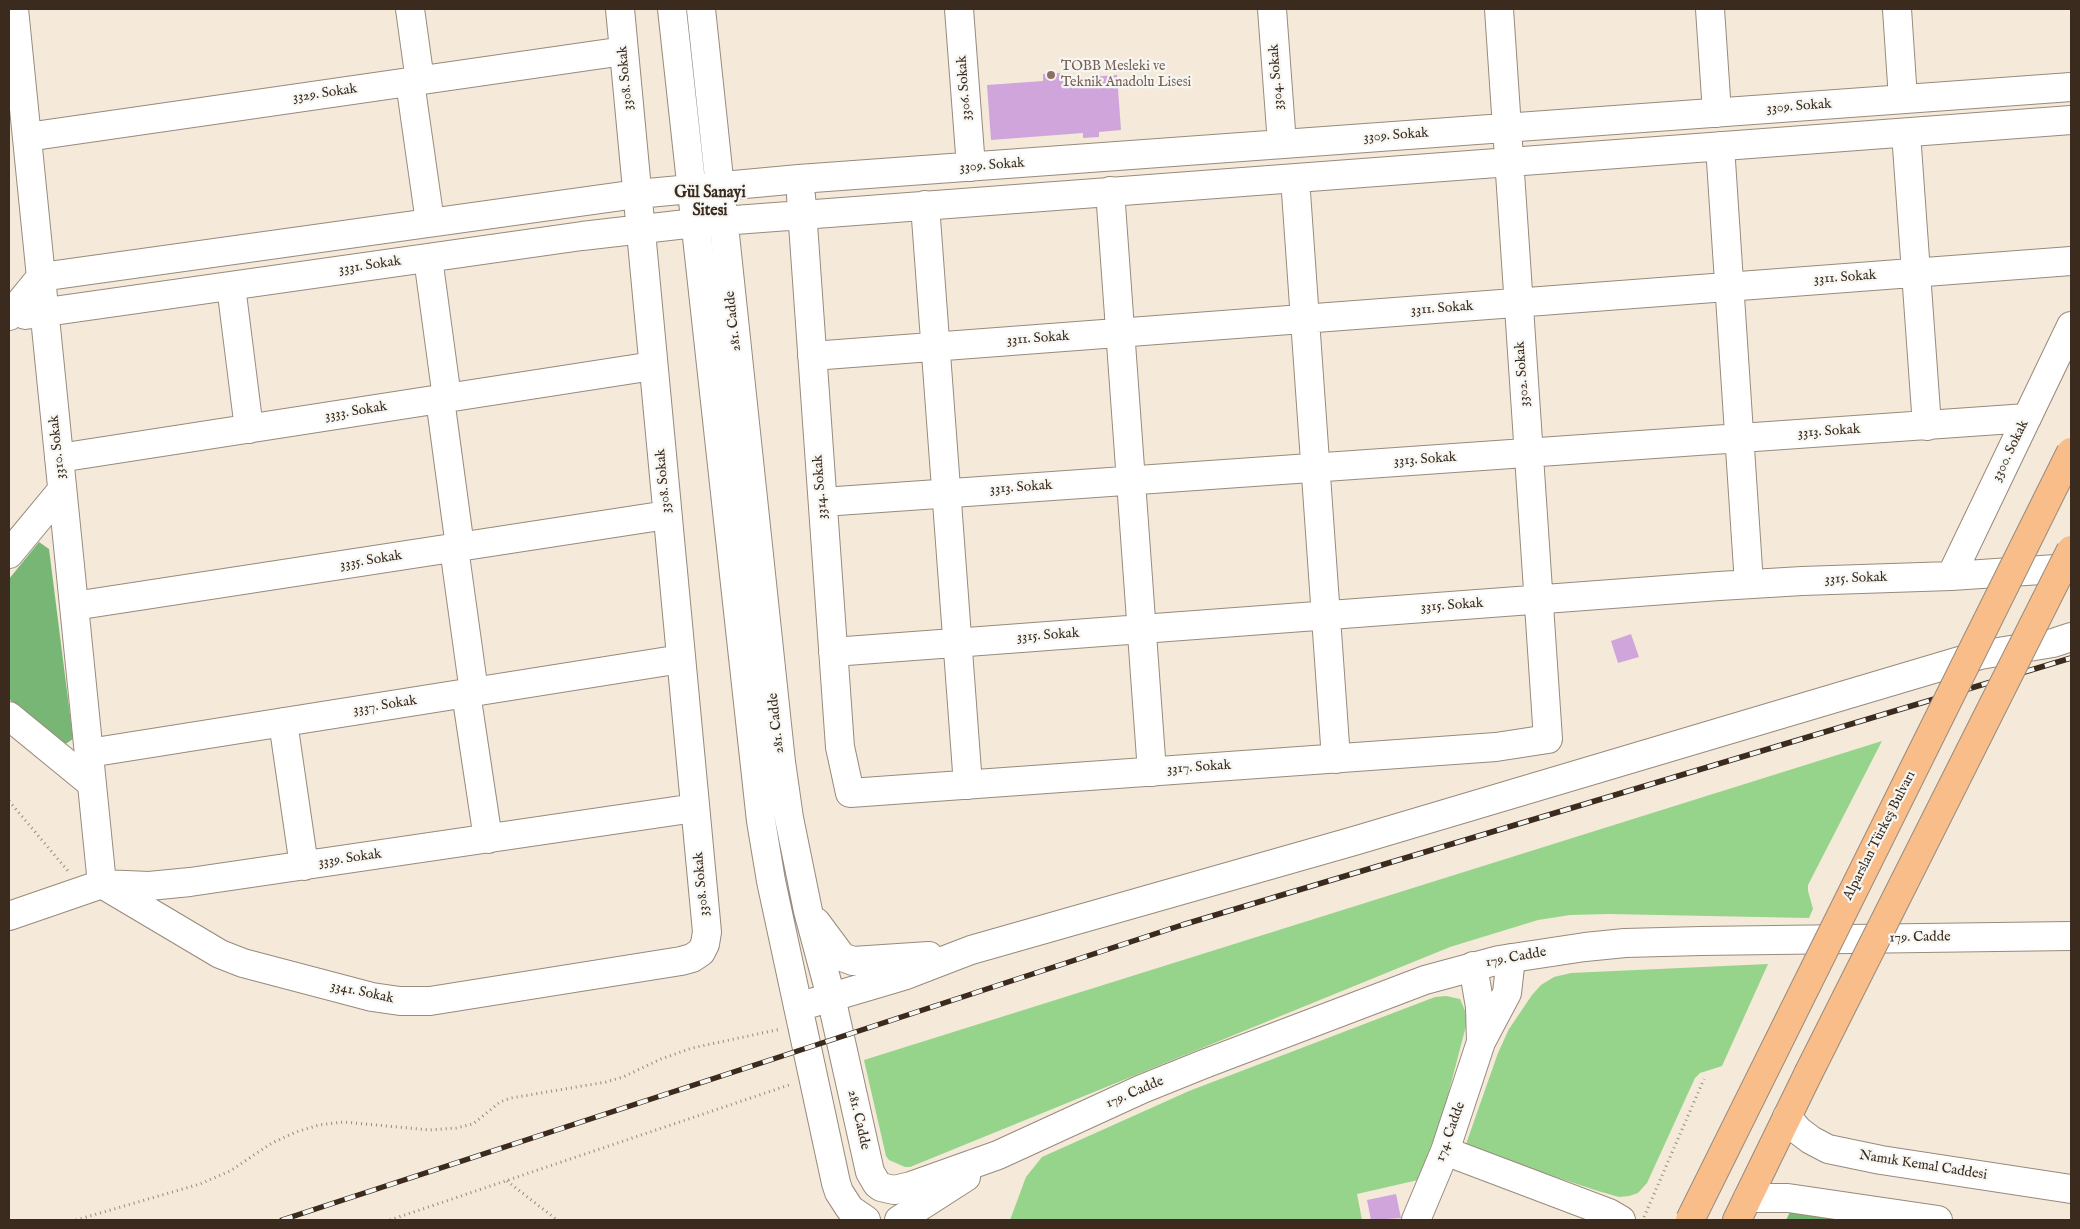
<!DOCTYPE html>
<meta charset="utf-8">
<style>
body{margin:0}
#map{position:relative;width:2080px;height:1229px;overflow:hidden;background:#f5e9d9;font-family:"IM FELL English",serif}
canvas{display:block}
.frame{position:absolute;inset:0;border:10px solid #3b2a1e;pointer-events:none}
</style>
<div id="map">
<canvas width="2080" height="1229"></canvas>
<div class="frame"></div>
</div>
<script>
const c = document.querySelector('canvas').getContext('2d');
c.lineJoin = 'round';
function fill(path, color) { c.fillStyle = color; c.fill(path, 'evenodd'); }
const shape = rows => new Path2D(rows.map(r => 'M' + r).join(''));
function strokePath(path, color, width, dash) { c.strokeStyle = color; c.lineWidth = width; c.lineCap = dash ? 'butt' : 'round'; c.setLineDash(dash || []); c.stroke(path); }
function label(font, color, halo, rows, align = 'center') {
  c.font = font + ' "IM FELL English",serif'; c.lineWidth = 4.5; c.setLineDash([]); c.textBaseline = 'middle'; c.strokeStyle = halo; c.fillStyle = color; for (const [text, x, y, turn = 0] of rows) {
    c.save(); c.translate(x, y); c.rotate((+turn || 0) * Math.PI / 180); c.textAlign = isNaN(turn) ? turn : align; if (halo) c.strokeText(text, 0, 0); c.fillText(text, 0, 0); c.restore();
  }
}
const green = shape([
 [1882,741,1808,885,1808,891,1813,909,1809,918,1609,914,1570,915,1538,920,1450,947,910,1167,905,1167,889,1160,886,1156,864,1060],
 [1768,964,1722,1066,1700,1073,1695,1078,1647,1183,1638,1193,1629,1196,1619,1197,1598,1191,1465,1147,1498,1053,1509,1029,1532,995,1541,985,1554,977,1571,973],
 [1446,996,1460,999,1466,1013,1466,1026,1443,1114,1418,1180,1357,1194,1362,1220,1010,1220,1026,1177,1042,1157,1189,1091,1435,997]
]);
const forest = shape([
 [39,542,49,549,73,739,64,745,9,699,9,579],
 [1792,1208,1868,1220,1786,1220]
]);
const building = shape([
 [1061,73,1061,79,1117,75,1121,130,1099,132,1099,137,1083,138,1083,133,991,140,987,85,1043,81,1043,74],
 [1631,634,1639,657,1618,663,1611,641],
 [1396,1194,1401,1218,1371,1220,1367,1200]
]);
const path = shape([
 [9,801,68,871],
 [507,1181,557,1220],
 [1644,1217,1704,1079],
 [76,1220,200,1184,230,1171,272,1143,296,1132,319,1125,343,1122,430,1130,456,1128,473,1124,500,1102,511,1098,606,1082,623,1077,661,1059,692,1048,781,1029],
 [390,1220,792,1084]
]);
const minor = shape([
 [14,9,102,884,220,954,243,963,372,997,400,1001,430,1001,681,961,692,958,701,952,705,944,707,932,620,9],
 [410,9,420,81],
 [672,9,761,821,771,881,836,1183,839,1192,850,1209,866,1220],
 [701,9,781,762,789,818,808,911,831,997,870,1172,877,1184,881,1187,894,1190,911,1186,998,1155,1142,1089,1204,1064,1425,980,1499,960,1585,947,1625,943,1701,941,2071,936],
 [959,9,971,167],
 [1272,9,1282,144],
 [1710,9,1717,113],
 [1897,9,1903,99],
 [410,82,430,222],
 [1906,133,1927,426],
 [27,137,624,51],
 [1720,146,1749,584],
 [1295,178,1336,759],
 [1110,191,1152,772],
 [801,196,840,747,850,793,1496,747,1548,739,1499,9],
 [925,205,968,785],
 [428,258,447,398],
 [231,286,249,429],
 [25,315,582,236,695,223,2071,120],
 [9,316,41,277,637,194,799,179,2071,87],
 [812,356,2071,261],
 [440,399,460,547],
 [59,458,653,366],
 [823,502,2027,418],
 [454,548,474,692],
 [9,554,62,490],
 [1951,576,2071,326],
 [74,606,667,515],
 [833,652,1719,586,1802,581,1951,576,2071,568],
 [466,693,488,839],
 [9,716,92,784],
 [283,722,304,866],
 [89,753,681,659],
 [9,916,102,884,149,886,190,882,695,808],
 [816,922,842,957,853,961,929,956],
 [1473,966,1480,1007,1481,1042],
 [798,1007,906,975,971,950,1354,841,1980,655,2053,643,2071,637],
 [1787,1117,1799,1131,1811,1140,1828,1149,1881,1160,2071,1189],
 [1445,1151,1609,1213,1621,1220],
 [1748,1198,1788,1198,1938,1220],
 [899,1220,966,1177],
 [1416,1220,1445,1151,1481,1042,1507,993,1511,958]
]);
const highway = shape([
 [1737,1220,1808,1074]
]);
const rail = shape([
 [282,1220,1182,925,2071,658]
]);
const highwayBridge = shape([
 [1808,1074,2071,550],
 [1690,1220,2071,452]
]);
const markers = [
 [1051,75,5,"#8d6e63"]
];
const educationNames = [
 ["TOBB Mesleki ve",1061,67],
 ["Teknik Anadolu Lisesi",1061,83]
];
const streetNames = [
 ["3304. Sokak",1277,77,-94],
 ["3308. Sokak",626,78,-95],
 ["3306. Sokak",965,88,-94],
 ["3329. Sokak",325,94,-8],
 ["3309. Sokak",1799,107,-4],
 ["3309. Sokak",1396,136,-4],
 ["3309. Sokak",992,166,-4],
 ["3331. Sokak",370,266,-8],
 ["3311. Sokak",1845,278,-4],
 ["3311. Sokak",1442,309,-4],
 ["281. Cadde",734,321,-96],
 ["3311. Sokak",1038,339,-4],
 ["3302. Sokak",1523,374,-94],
 ["3333. Sokak",356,412,-9],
 ["3313. Sokak",1829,432,-4],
 ["3310. Sokak",58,447,-96],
 ["3300. Sokak",2011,451,-64],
 ["3313. Sokak",1425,460,-4],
 ["3308. Sokak",664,481,-95],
 ["3314. Sokak",821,487,-94],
 ["3313. Sokak",1021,488,-4],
 ["3335. Sokak",371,561,-9],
 ["3315. Sokak",1856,579,-2],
 ["3315. Sokak",1452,606,-4],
 ["3315. Sokak",1048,636,-4],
 ["3337. Sokak",385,706,-9],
 ["281. Cadde",777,723,-96],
 ["3317. Sokak",1199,768,-4],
 ["Alparslan Türkeş Bulvarı",1880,836,-63],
 ["3339. Sokak",350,859,-8],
 ["3308. Sokak",702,884,-95],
 ["179. Cadde",1920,938,-1],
 ["179. Cadde",1516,958,-10],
 ["3341. Sokak",362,993,12],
 ["179. Cadde",1135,1093,-23],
 ["281. Cadde",858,1120,77],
 ["174. Cadde",1451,1132,-70],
 ["Namık Kemal Caddesi",1923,1166,9]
];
const quarterNames = [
 ["Gül Sanayi",710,194],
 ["Sitesi",710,212]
];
fill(green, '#95d48a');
fill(forest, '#78b676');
fill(building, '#cfa5dc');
strokePath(minor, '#988a7c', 30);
strokePath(highway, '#988a7c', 30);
strokePath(path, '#988a7c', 3, [1, 4]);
strokePath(minor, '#fff', 28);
strokePath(highway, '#f8bd89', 28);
strokePath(rail, '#3b2a1e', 5.5);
strokePath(rail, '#f6f6f2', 4, [11]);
strokePath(highwayBridge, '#988a7c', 30, []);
strokePath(highwayBridge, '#f8bd89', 28);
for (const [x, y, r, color] of markers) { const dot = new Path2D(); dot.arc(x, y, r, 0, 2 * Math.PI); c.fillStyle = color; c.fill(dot); strokePath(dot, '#f6f6f2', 2); }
label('14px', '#785e54', '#f6f6f2', educationNames, 'left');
label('14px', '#3b2a1e', '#f6f6f2', streetNames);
label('bold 16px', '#3b2a1e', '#f6f6f2', quarterNames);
</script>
